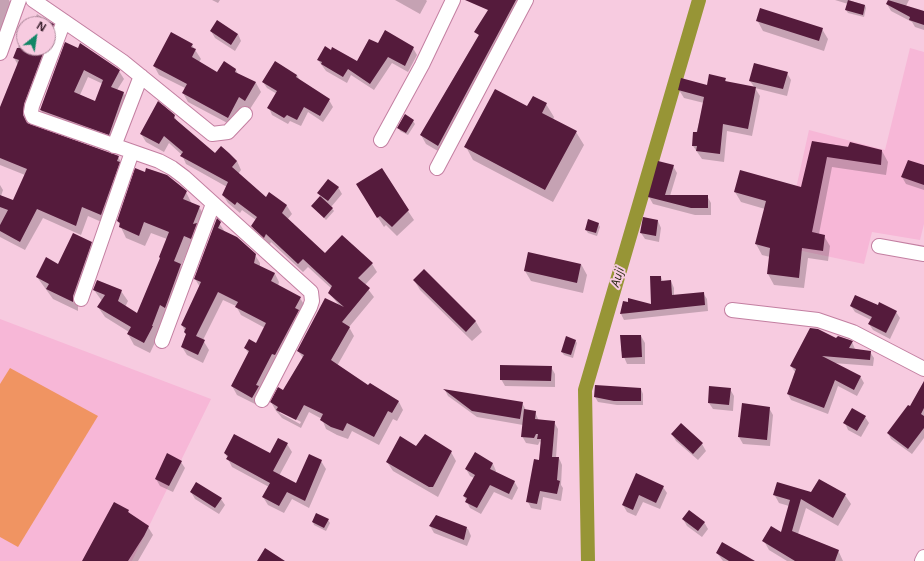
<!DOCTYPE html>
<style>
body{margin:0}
#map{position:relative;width:924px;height:561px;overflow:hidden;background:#f7cbe0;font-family:"Open Sans",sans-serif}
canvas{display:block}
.north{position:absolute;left:16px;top:16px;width:40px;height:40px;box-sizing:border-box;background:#f7cbe0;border:1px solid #ab8598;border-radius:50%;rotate:30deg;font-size:11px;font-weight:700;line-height:16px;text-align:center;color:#381d2b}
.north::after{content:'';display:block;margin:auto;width:14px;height:18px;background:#118666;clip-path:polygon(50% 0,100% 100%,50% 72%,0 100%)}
</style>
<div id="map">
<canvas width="924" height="561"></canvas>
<div class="north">N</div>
</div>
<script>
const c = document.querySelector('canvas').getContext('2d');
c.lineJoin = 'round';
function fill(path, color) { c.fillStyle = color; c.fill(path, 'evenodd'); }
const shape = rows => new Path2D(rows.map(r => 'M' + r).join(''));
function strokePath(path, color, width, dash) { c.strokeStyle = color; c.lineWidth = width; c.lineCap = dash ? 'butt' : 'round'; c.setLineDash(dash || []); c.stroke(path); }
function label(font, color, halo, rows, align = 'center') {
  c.font = font + ' "Open Sans",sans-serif'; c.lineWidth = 4; c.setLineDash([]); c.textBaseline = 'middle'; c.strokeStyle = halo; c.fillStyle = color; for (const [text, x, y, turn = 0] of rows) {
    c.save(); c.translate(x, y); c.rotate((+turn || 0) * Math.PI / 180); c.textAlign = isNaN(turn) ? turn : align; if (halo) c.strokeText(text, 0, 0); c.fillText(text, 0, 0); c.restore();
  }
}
const built = shape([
 [910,48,924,52,924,224,920,240,872,232,864,264,783,247,809,130,885,150],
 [0,319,211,399,132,561,0,561]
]);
const green = shape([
 [10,368,98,416,18,547,0,537,0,384]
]);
const shadow = shape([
 [0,0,9,0,11,4,0,40],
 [212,0,220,0,218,3],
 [395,0,426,0,427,1,420,14],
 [499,0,529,0,443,154,426,144,421,135],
 [835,0,848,0,865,5,866,8,864,17,848,13,846,10,848,4],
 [889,0,909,0,906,6,924,12,924,30,915,27,912,22,891,11,887,4],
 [37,14,53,25,58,35,29,113,28,125,118,157,124,166,106,224,88,216,81,235,43,218,25,250,0,237,0,185,3,190,1,196,14,202,25,175,0,165,0,109,18,65,14,58,23,35,24,48,48,48,48,24,33,24],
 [757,20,822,29,828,39,824,51,763,31],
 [211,31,238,34,241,41,235,51,215,38],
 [66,43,119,71,124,79,117,90,123,92,128,100,113,142,45,118,41,110],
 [88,77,103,84,96,102,80,95],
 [192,45,201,59,199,62,217,73,224,63,236,70,238,74,256,83,261,92,250,109,244,106,233,126,188,102,183,93,185,88,159,75,154,66],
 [413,48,417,55,408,72,392,63,374,90,351,75,347,83,326,71,318,60,357,63],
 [787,73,791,80,787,96,755,88,760,96,752,136,727,131,724,162,702,159,693,146,704,103,684,98,679,90,708,86,725,79,727,83,755,88,750,81],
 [297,75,300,81,329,100,333,107,323,122,308,112,301,126,290,121,288,124,272,115,269,108,277,94,267,88,263,82],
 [533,97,546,104,554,117,553,120,576,132,584,145,553,202,473,160,466,147,528,107],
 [174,116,179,124,215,155,237,161,241,170,238,174,266,198,270,194,287,206,292,214,287,220,325,255,372,264,377,272,365,285,374,297,349,327,354,336,337,366,368,387,370,384,399,402,403,410,397,421,393,419,379,445,352,431,348,439,337,435,326,429,322,419,309,412,301,428,282,418,276,411,271,402,284,391,303,358,298,351,339,305,329,293,332,289,308,267,303,272,271,242,269,246,257,235,252,226,256,220,242,210,240,213,228,203,223,195,227,187,186,164,182,155,169,143,164,152,146,142,141,134],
 [280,411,301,422,300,424,280,413],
 [413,121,415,124,408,135,400,131,399,128],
 [813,142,882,151,888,162,886,175,832,167,819,234,824,236,830,246,828,261,808,258,804,288,774,285,768,274,770,257,762,255,756,244,765,209,741,202,735,192,802,188],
 [673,166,677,173,670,196,707,196,711,203,711,215,695,215,653,204,649,197],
 [924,166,924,190,906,184,902,177],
 [338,187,342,194,331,207,334,211,326,220,313,206,321,197,318,193],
 [186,192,192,204,199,207,206,218,197,249,190,246,181,266,187,276,150,353,134,345,128,334,129,332,105,317,98,307,102,301,94,290,121,291,128,301,125,307,138,314,161,259,167,239,151,233,145,246,126,238,118,221],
 [363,194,408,211,414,220,397,236,386,225,384,227],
 [217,220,225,232,255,255,260,263,260,267,275,274,279,282,278,286,300,298,305,306,257,405,237,395,232,386,249,354,245,348,256,345,265,328,241,315,236,306,223,300,203,340,209,350,203,363,187,355,182,347,187,336,182,325,200,287,195,279],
 [658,221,661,228,659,242,645,239,641,233],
 [598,223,600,227,597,236,588,233,586,230],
 [91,243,96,253,78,306,78,311,53,299,37,277,59,265],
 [581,264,587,275,583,293,531,281,525,271],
 [424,270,476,322,482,332,472,341,420,290,414,280],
 [661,277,663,282,671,281,674,288,674,296,703,293,707,299,708,311,624,320,621,314,652,306],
 [851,306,878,307,896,312,900,318,890,339,873,330,869,324,871,320,855,312],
 [621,336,641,336,645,343,645,364,627,364,621,350],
 [575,340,577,343,573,358,564,355,562,352],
 [837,340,852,342,855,349,870,352,874,358,873,366,833,363,860,376,864,383,857,396,838,386,828,414,791,400,788,394,795,372,791,366],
 [551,367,555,374,555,387,505,386,501,379],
 [641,389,643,394,643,405,617,405,598,402,595,397],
 [730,389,734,396,733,411,713,409,709,403],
 [445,390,522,403,526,410,535,412,539,421,554,422,558,429,556,458,559,458,562,465,561,485,563,488,561,501,543,497,541,510,531,508,528,502,539,461,541,443,540,441,538,445,526,443,522,436,523,425,477,417,448,396],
 [924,394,924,438,912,454,891,439,888,433],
 [769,408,773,415,770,446,743,444,739,437],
 [865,417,869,423,861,437,848,430,845,423],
 [681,425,702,444,706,451,698,460,676,441,672,434],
 [287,444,292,452,279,476,296,484,321,461,326,469,309,508,292,499,284,513,268,505,263,497,269,487,232,467,225,453,270,454],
 [417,447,451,452,456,461,438,497,393,471,387,462],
 [475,453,493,464,496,471,495,473,514,481,518,488,512,500,494,492,481,514,470,508,464,496,474,478,470,476,466,469],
 [181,462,185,468,173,492,160,486,156,479],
 [637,475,663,487,667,493,660,509,643,502,636,516,627,512,623,505],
 [191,492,221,499,225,505,219,514,195,499],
 [811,493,845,495,851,504,838,526,806,508,798,534,838,550,843,561,787,561,769,550,764,541,782,533,789,506,779,503,774,494],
 [128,511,132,516,148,527,153,535,138,561,83,561],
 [436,516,468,529,471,536,467,546,434,533,430,526],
 [683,519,704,522,708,529,702,537,687,526],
 [328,520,330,523,326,531,314,525,313,522],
 [717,553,748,561,723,561]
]);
const canal = shape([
 [588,561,585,390,699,0]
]);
const building = shape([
 [465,0,516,0,438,146,420,135,479,35,474,32,488,10],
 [848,0,865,5,863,15,845,10],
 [888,0,924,11,924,25,909,20,910,17,886,4],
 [760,8,823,28,819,41,756,21],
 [217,20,238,34,231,45,210,31],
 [48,21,54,24,48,39],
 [385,30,414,47,405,66,388,57,370,84,348,69,343,77,321,64,322,62,317,60,325,46,331,50,332,47,357,61,369,39,378,43],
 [171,32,193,44,191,47,196,49,192,57,217,72,224,61,236,69,235,72,256,82,245,101,239,97,228,118,182,93,187,84,153,66],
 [65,42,78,48,80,43,120,70,111,87,124,92,109,135,40,110],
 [84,70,103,80,95,101,74,92],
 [17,48,45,48,24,104,23,115,27,123,119,156,117,161,120,162,101,215,82,207,76,226,37,209,20,242,0,231,0,225,8,210,0,207,0,195,13,200,27,169,0,158,0,107,19,60,13,58],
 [275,61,297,75,296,77,330,99,320,116,304,107,297,120,287,115,284,118,267,108,277,91,262,82],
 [754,63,788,72,783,89,749,81],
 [709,74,726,78,725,81,756,87,748,129,723,124,720,154,696,151,697,146,692,146,693,132,697,132,704,97,678,90,681,78,707,85],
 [495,89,527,106,533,96,547,103,542,113,577,131,545,190,464,147],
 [158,101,175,115,174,118,215,153,221,146,229,153,237,161,232,167,266,197,269,192,287,205,282,213,325,253,342,235,373,263,358,278,370,288,342,322,350,327,331,360,368,385,370,383,399,401,392,413,388,411,374,437,347,423,343,431,331,427,320,420,323,414,304,405,296,420,276,410,278,407,270,402,278,387,283,390,304,355,297,351,325,298,344,307,328,293,332,286,303,259,298,264,266,234,264,238,251,226,257,217,237,202,235,205,222,195,228,182,180,156,183,152,164,136,159,144,140,134],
 [405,114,414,120,406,133,397,128],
 [812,141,848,147,850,142,882,150,881,165,827,157,812,232,825,235,823,251,802,248,799,278,767,274,770,248,755,244,766,201,734,192,740,170,801,187],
 [908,160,924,165,924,185,901,177],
 [658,161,674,165,665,195,708,195,708,208,691,208,648,197],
 [135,168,145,172,146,168,167,175,187,191,183,199,200,206,193,224,197,223,191,239,184,236,174,261,181,264,165,308,160,305,152,326,153,326,144,343,127,334,131,327,97,307,105,295,93,290,97,280,122,290,118,301,137,313,160,258,159,257,169,232,144,222,139,236,119,227,120,223,117,221],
 [382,168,409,210,392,227,380,216,377,218,356,184],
 [328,179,339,187,328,201,317,193],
 [320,196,333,208,324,218,311,206],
 [643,217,658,220,656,236,640,233],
 [217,218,221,222,218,228,237,237,256,254,254,263,275,273,271,281,301,297,295,308,299,310,275,355,272,354,256,385,259,386,252,398,231,386,249,351,244,348,249,339,256,343,266,323,235,307,238,302,218,292,196,336,205,340,198,355,181,347,186,334,184,332,186,328,181,325,201,282,194,279],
 [588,219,599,223,596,233,585,230],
 [73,233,92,242,73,296,73,302,46,289,49,284,36,277,46,257,58,264],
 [528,252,581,264,577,283,524,271],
 [424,269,476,321,466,332,413,280],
 [650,276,661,276,661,281,671,280,672,295,704,292,705,305,620,314,623,301,628,302,628,298,651,304],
 [855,295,878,305,879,302,897,311,886,333,868,324,872,317,850,306],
 [810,328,818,329,836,338,838,336,853,341,849,348,871,351,870,360,822,356,861,376,854,390,835,380,824,408,787,394,796,369,790,366],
 [620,335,641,335,642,357,622,358],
 [566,336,576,340,571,355,561,352],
 [500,365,552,366,551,381,500,380],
 [924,381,924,408,921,414,924,416,924,428,908,449,887,433,908,405,910,406],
 [595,385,641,388,641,401,614,401,594,397],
 [709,386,731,388,729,405,708,403],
 [443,389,523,402,520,419,472,411],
 [742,403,770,407,767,440,738,437],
 [852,408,866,416,857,431,843,423],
 [524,409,536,411,535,419,555,421,552,457,559,457,557,480,560,481,557,494,540,491,537,504,526,502,534,459,539,460,541,439,537,439,538,434,536,434,534,438,521,437],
 [681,423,703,443,693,454,671,434],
 [234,434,270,453,278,438,288,443,273,471,296,483,309,454,322,460,305,501,287,492,279,506,262,497,270,483,226,459,228,456,224,453],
 [425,434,452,451,433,487,429,487,386,462,400,436,416,446],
 [475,452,493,463,490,469,515,481,509,494,490,485,477,508,465,502,467,498,463,496,475,475,465,469],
 [167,453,182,461,169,486,155,479],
 [636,473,664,486,656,503,639,495,633,510,622,505],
 [819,479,846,494,833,518,801,499,792,531,839,550,835,561,795,561,762,541,771,526,781,532,790,500,773,495,777,482,811,492],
 [196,482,222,498,215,508,190,492],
 [114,502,129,510,128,512,149,526,144,536,128,561,82,561],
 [689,510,705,522,698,531,682,519],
 [316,513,329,519,324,528,312,522],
 [436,515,467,527,464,540,429,526],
 [722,542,755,561,729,561,716,553],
 [265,548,285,561,257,561]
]);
const minor = shape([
 [33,0,122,61,212,134,228,132,245,114],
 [64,21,32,106,31,112,33,117,159,161,172,168,184,177,311,292,312,301,310,307,262,400],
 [0,53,19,0],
 [381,140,422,65,453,0],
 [114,146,141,76],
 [437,168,526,0],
 [879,246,924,254],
 [81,299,132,152],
 [732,310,818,320,853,332,924,369],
 [162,341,213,204],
 [922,561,924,557]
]);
const waterNames = [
 ["Auji",618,277,-74]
];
fill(built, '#f7b7d7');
fill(green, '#f09462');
fill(shadow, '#0003');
strokePath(canal, '#979536', 14);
fill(building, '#551b3c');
strokePath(minor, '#c37fa1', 16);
strokePath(minor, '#fff', 14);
label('italic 12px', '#2d2c17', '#f7cbe0', waterNames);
</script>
